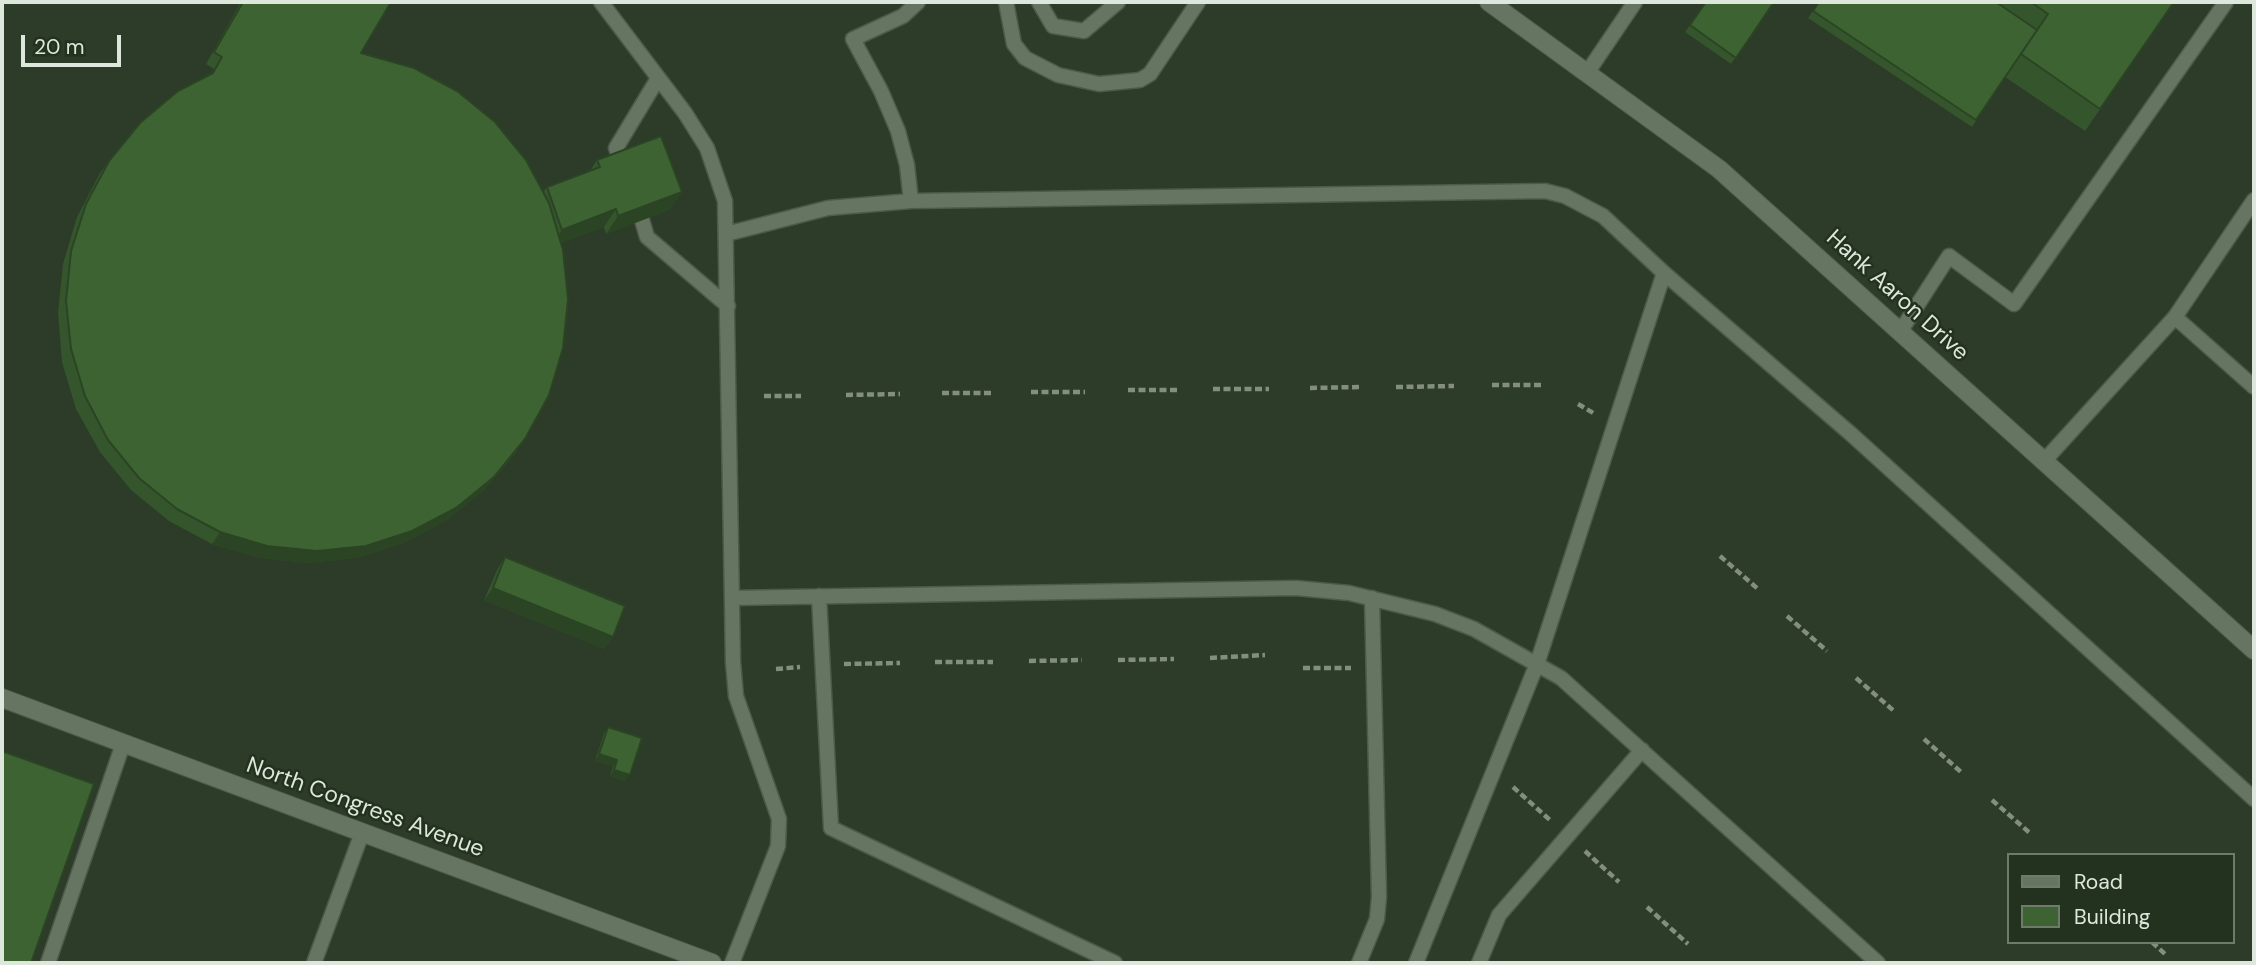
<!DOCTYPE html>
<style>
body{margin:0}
#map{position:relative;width:2256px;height:965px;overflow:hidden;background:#2d3b29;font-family:"DM Sans",sans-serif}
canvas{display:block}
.frame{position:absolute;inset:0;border:4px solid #dee7db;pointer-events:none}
.legend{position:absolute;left:2007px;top:853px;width:228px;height:91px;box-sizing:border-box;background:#23311f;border:2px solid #6e7a6a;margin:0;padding:9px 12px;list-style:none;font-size:21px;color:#dee7db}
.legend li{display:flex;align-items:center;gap:14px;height:35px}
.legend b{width:35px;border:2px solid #6e7a6a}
.scale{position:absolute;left:21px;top:35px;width:100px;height:32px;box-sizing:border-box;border:4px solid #dee7db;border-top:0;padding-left:9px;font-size:21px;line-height:24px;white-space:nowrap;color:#dee7db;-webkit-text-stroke:5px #23311f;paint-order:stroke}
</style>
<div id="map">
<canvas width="2256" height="965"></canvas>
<div class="frame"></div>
<ul class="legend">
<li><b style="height:9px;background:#667561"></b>Road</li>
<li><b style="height:19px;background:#3e6333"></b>Building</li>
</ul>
<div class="scale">20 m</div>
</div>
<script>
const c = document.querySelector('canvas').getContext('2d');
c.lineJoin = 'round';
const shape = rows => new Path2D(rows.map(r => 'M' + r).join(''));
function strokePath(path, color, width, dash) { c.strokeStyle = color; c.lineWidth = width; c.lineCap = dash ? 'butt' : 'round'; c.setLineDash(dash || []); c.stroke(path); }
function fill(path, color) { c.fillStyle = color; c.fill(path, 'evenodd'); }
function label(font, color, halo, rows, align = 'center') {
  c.font = font + ' "DM Sans",sans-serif'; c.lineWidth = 5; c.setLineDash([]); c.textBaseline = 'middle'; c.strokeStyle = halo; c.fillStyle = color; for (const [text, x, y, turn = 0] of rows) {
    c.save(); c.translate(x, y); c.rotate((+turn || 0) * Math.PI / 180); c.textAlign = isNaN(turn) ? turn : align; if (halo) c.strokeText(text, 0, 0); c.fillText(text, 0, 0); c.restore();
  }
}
const path = shape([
 [1492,385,1544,385],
 [1396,387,1454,386],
 [1310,388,1359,387],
 [1213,389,1269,389],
 [1128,390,1177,390],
 [1031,392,1085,392],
 [942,393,993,393],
 [846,395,900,394],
 [764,396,801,396],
 [1578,404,1595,414],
 [1720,556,1758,589],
 [1787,616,1827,651],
 [1210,658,1265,655],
 [1118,660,1174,659],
 [1029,661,1082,660],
 [935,662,993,662],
 [844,664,900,663],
 [1303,668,1351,668],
 [776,669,800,667],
 [1856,678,1894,711],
 [1924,739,1961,772],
 [1513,787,1551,821],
 [1992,800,2031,834],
 [1585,851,1619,882],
 [1647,907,1688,944],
 [2152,942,2166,955]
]);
const service = shape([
 [601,2,685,113,707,148,725,201,733,662,736,696,779,819,778,846,732,963],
 [1006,2,1014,44,1025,58,1058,75,1099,84,1140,80,1150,74,1198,2],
 [1039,2,1053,26,1084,31,1118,2],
 [1587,73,1635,2],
 [622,164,616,148,657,80],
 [911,201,907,165,898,131,881,91,853,39,903,16,918,2],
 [642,220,647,237,728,306],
 [726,234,828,208,911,201,1545,191,1565,196,1603,216,1664,273,1851,434,2254,799],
 [2175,317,2254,387],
 [1900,332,1949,256,2014,304,2226,2],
 [2045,460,2175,317,2254,200],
 [819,596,831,828,1115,963],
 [732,598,1296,588,1349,593,1435,614,1474,629,1561,678,1878,963],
 [48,963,123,744],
 [314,963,362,833],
 [1359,963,1377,919,1379,897,1372,598],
 [1416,963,1537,664,1664,273],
 [1479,963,1499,915,1642,750]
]);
const minor = shape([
 [1489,2,1719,169,2254,650]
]);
const tertiary = shape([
 [2,698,712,963]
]);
const wall = shape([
 [241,2,391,2,361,53,543,192,547,187,590,171,597,160,682,192,669,210,606,234,604,227,561,243,517,451,485,489,447,520,404,543,357,558,308,563,259,558,212,544,169,521,131,490,100,452,76,409,62,362,58,313,63,264,77,217,100,173,109,161,211,74,214,69,206,64],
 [1706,2,1774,2,1731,64,1685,32],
 [1816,2,2174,2,2085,131,2005,77,1972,127,1808,18,1818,3],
 [505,557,613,637,604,649,484,600,497,570],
 [608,727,625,781,610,776,613,767,595,761,604,733]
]);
const shadedWall = shape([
 [682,192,669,210,606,234,618,216],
 [616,209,604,227,550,247,562,230],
 [525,439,485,489,447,520,404,543,357,558,308,563,259,558,212,544,220,532],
 [493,588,613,637,604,649,484,600],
 [599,754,617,760,613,767,595,761],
 [614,770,630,775,625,781,610,776]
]);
const building = shape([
 [243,2,391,2,361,53,414,68,457,91,495,122,526,160,549,203,563,250,568,299,563,348,549,395,525,439,494,477,456,508,412,531,366,546,317,551,267,546,220,532,177,509,139,478,108,440,85,396,71,349,66,301,71,251,86,204,109,161,140,123,178,91,213,73,222,57,214,52,243,2],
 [1706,2,1774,2,1736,58,1690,25,1706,2],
 [1819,2,1996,2,2037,30,1976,120,1813,11,1819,2],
 [2031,2,2174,2,2100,109,2021,54,2048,14,2031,2],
 [661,136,682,192,618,216,616,209,562,230,547,187,600,167,597,160,661,136],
 [505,557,625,606,613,637,493,588,505,557],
 [608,727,642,738,630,775,614,770,617,760,599,754,608,727],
 [2,751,94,784,31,963,2,963,2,751]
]);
const streetNames = [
 ["Hank Aaron Drive",1897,296,42],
 ["North Congress Avenue",365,808,20]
];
strokePath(service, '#4d594a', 17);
strokePath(minor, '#4d594a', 20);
strokePath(tertiary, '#4d594a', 20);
strokePath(path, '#838e7f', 4.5, [7, 3.5]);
strokePath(service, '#667561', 14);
strokePath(minor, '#667561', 18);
strokePath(tertiary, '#667561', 18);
fill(wall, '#35552c');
fill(shadedWall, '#2b4524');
fill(building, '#3e6333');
strokePath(building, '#2b4524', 2);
label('23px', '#dee7db', '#23311f', streetNames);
</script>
